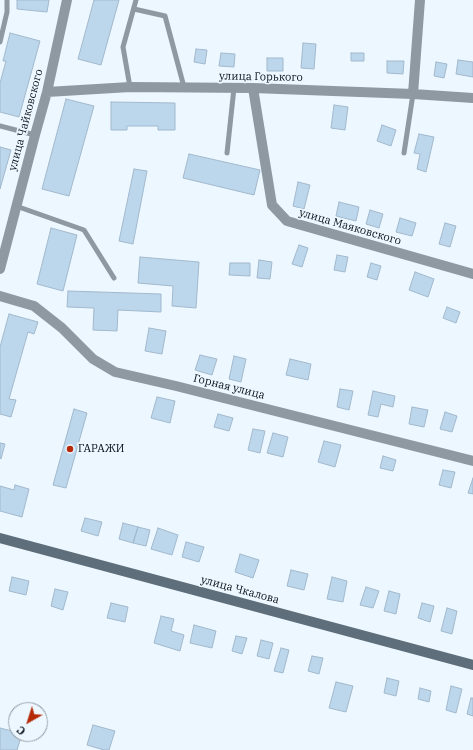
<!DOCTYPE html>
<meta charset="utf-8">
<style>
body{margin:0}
#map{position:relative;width:473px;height:750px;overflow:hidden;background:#edf7ff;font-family:"IBM Plex Serif",serif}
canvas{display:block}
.north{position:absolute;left:8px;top:702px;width:40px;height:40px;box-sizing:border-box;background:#edf7ff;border:1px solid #919ba2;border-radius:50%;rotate:219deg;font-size:11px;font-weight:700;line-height:16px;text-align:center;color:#081017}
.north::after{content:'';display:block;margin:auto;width:14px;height:18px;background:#b52908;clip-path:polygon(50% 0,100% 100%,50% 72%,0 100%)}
</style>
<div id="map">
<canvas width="473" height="750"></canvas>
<div class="north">С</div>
</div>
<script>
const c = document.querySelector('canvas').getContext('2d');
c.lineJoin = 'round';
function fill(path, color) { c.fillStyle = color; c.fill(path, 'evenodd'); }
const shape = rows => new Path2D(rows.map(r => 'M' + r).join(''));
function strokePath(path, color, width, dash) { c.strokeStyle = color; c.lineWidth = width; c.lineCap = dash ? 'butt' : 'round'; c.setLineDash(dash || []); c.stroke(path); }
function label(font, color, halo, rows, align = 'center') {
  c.font = font + ' "IBM Plex Serif",serif'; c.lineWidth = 3.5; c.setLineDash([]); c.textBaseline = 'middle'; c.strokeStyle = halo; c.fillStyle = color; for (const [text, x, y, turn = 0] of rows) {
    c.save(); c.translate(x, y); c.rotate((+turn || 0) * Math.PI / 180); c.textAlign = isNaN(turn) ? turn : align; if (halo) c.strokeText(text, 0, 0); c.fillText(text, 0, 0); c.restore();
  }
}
const building = shape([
 [17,0,49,0,47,12,17,9,17,0],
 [94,0,119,0,101,65,78,59,94,0],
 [10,33,40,41,19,117,0,112,0,83,6,61,3,61,10,33],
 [303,43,316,44,314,69,301,68,303,43],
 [196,49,207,50,205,64,194,62,196,49],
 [221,53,235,54,234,67,219,66,221,53],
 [351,53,364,53,364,61,351,61,351,53],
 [267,58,283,58,283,71,267,71,267,58],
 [458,60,473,62,473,77,456,74,458,60],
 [387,61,404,61,403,74,387,73,387,61],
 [436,62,447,64,444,78,434,76,436,62],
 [66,99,94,106,69,196,42,189,66,99],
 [111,102,175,103,175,130,158,130,158,126,127,126,127,130,111,130,111,102],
 [334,105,348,107,345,130,331,128,334,105],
 [382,125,396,130,391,146,377,141,382,125],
 [419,134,434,137,426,172,417,169,420,154,414,153,419,134],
 [0,147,11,150,0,189,0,147],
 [189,154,260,170,254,195,183,178,189,154],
 [134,169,147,171,133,244,119,241,134,169],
 [298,182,310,185,304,209,293,206,298,182],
 [339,202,359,207,356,221,336,216,339,202],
 [370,210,383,214,379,228,366,224,370,210],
 [400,218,416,223,412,236,396,232,400,218],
 [445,223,456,226,450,247,439,244,445,223],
 [51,228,77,235,63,291,37,284,51,228],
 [299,245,308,248,302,267,292,264,299,245],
 [337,255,348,257,345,272,334,270,337,255],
 [140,257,199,262,196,308,172,306,173,286,138,283,140,257],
 [259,260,272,262,270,279,257,278,259,260],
 [230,263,250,263,250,276,229,275,230,263],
 [371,263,381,266,377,280,367,277,371,263],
 [415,272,434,279,428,297,409,290,415,272],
 [68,291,161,294,161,312,118,310,117,331,93,330,94,308,67,307,68,291],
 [447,307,460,312,456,323,443,318,447,307],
 [9,314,38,322,34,334,28,332,9,399,16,400,11,417,0,414,0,347,9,314],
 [149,328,166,331,162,354,145,351,149,328],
 [200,355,217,359,212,375,195,370,200,355],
 [234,356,246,359,241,382,229,379,234,356],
 [290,359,311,364,308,380,286,375,290,359],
 [340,389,353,391,349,410,337,407,340,389],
 [373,391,395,396,393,407,381,404,378,417,368,415,373,391],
 [157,397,175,401,170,423,151,418,157,397],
 [412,407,428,410,424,427,409,424,412,407],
 [74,409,87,413,66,488,53,485,74,409],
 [445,412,457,416,452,432,440,429,445,412],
 [218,414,233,418,229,431,214,427,218,414],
 [253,429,265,431,260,453,248,450,253,429],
 [273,433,288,437,283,457,267,453,273,433],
 [324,441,341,445,335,467,318,462,324,441],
 [0,443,5,444,1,459,0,458,0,443],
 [383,456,396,460,393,471,380,468,383,456],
 [443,470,455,472,451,488,439,485,443,470],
 [473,478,473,494,468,493,473,478],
 [15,485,29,489,22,517,0,511,0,486,14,490,15,485],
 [85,518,102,522,98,536,81,531,85,518],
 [123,523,138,527,133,543,119,539,123,523],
 [138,527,150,530,146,546,133,543,138,527],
 [158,528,178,535,172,555,151,549,158,528],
 [186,542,204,547,199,562,182,557,186,542],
 [240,554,259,560,253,578,235,572,240,554],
 [291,570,308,574,304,590,287,586,291,570],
 [12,577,29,581,26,595,9,591,12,577],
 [332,577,347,581,343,602,327,599,332,577],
 [366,587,379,591,373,608,360,605,366,587],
 [55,589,68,592,63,610,51,606,55,589],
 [389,591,400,594,396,614,384,611,389,591],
 [111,603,128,607,125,622,107,618,111,603],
 [422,603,434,606,430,622,418,618,422,603],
 [447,608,457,611,452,634,441,631,447,608],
 [161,616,174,619,171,631,184,635,180,651,154,643,161,616],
 [194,625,216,631,212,648,190,643,194,625],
 [236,636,247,638,242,654,232,651,236,636],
 [261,640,273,643,269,659,257,656,261,640],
 [281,648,289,650,283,673,274,671,281,648],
 [312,656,323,658,319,674,308,671,312,656],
 [387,678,399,681,396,696,384,693,387,678],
 [336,682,353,686,346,712,329,708,336,682],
 [451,686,462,689,456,713,446,710,451,686],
 [420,688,431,691,429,702,418,699,420,688],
 [471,698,473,698,473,716,467,714,471,698],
 [93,725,115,731,109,750,104,750,87,745,93,725],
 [0,728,16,732,16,734,22,734,17,750,0,750,0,728]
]);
const lane = shape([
 [134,9,165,16,184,87],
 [0,42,7,12,7,0],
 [130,87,123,47,136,0],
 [0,126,35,135],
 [227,153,234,88],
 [404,153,413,94],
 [16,206,84,230,114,278]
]);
const street = shape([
 [253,88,272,205,287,221,473,274],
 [47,92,130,87,253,88,413,94,473,98],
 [413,94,420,0],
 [0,269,35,135,47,92,67,0],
 [0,296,34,306,62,328,93,359,115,372,176,386,473,461]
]);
const secondary = shape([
 [0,538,473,665]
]);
const markers = [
 [70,449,4,"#b52908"]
];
const streetNames = [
 ["улица Горького",261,77,1],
 ["улица Чайковского",26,120,-75],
 ["улица Маяковского",350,227,16],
 ["Горная улица",229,387,14],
 ["улица Чкалова",240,590,15]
];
const poiNames = [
 ["ГАРАЖИ",78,449]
];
fill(building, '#bcd6eb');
strokePath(building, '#a2b9cd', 1);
strokePath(lane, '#8e99a2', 5);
strokePath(street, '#8e99a2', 10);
strokePath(secondary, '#5e6e7a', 10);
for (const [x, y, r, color] of markers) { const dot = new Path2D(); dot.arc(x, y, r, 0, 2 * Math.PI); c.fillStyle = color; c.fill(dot); strokePath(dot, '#edf7ff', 1.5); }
label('11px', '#081017', '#edf7ff', streetNames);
label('11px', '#081017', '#edf7ff', poiNames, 'left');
</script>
